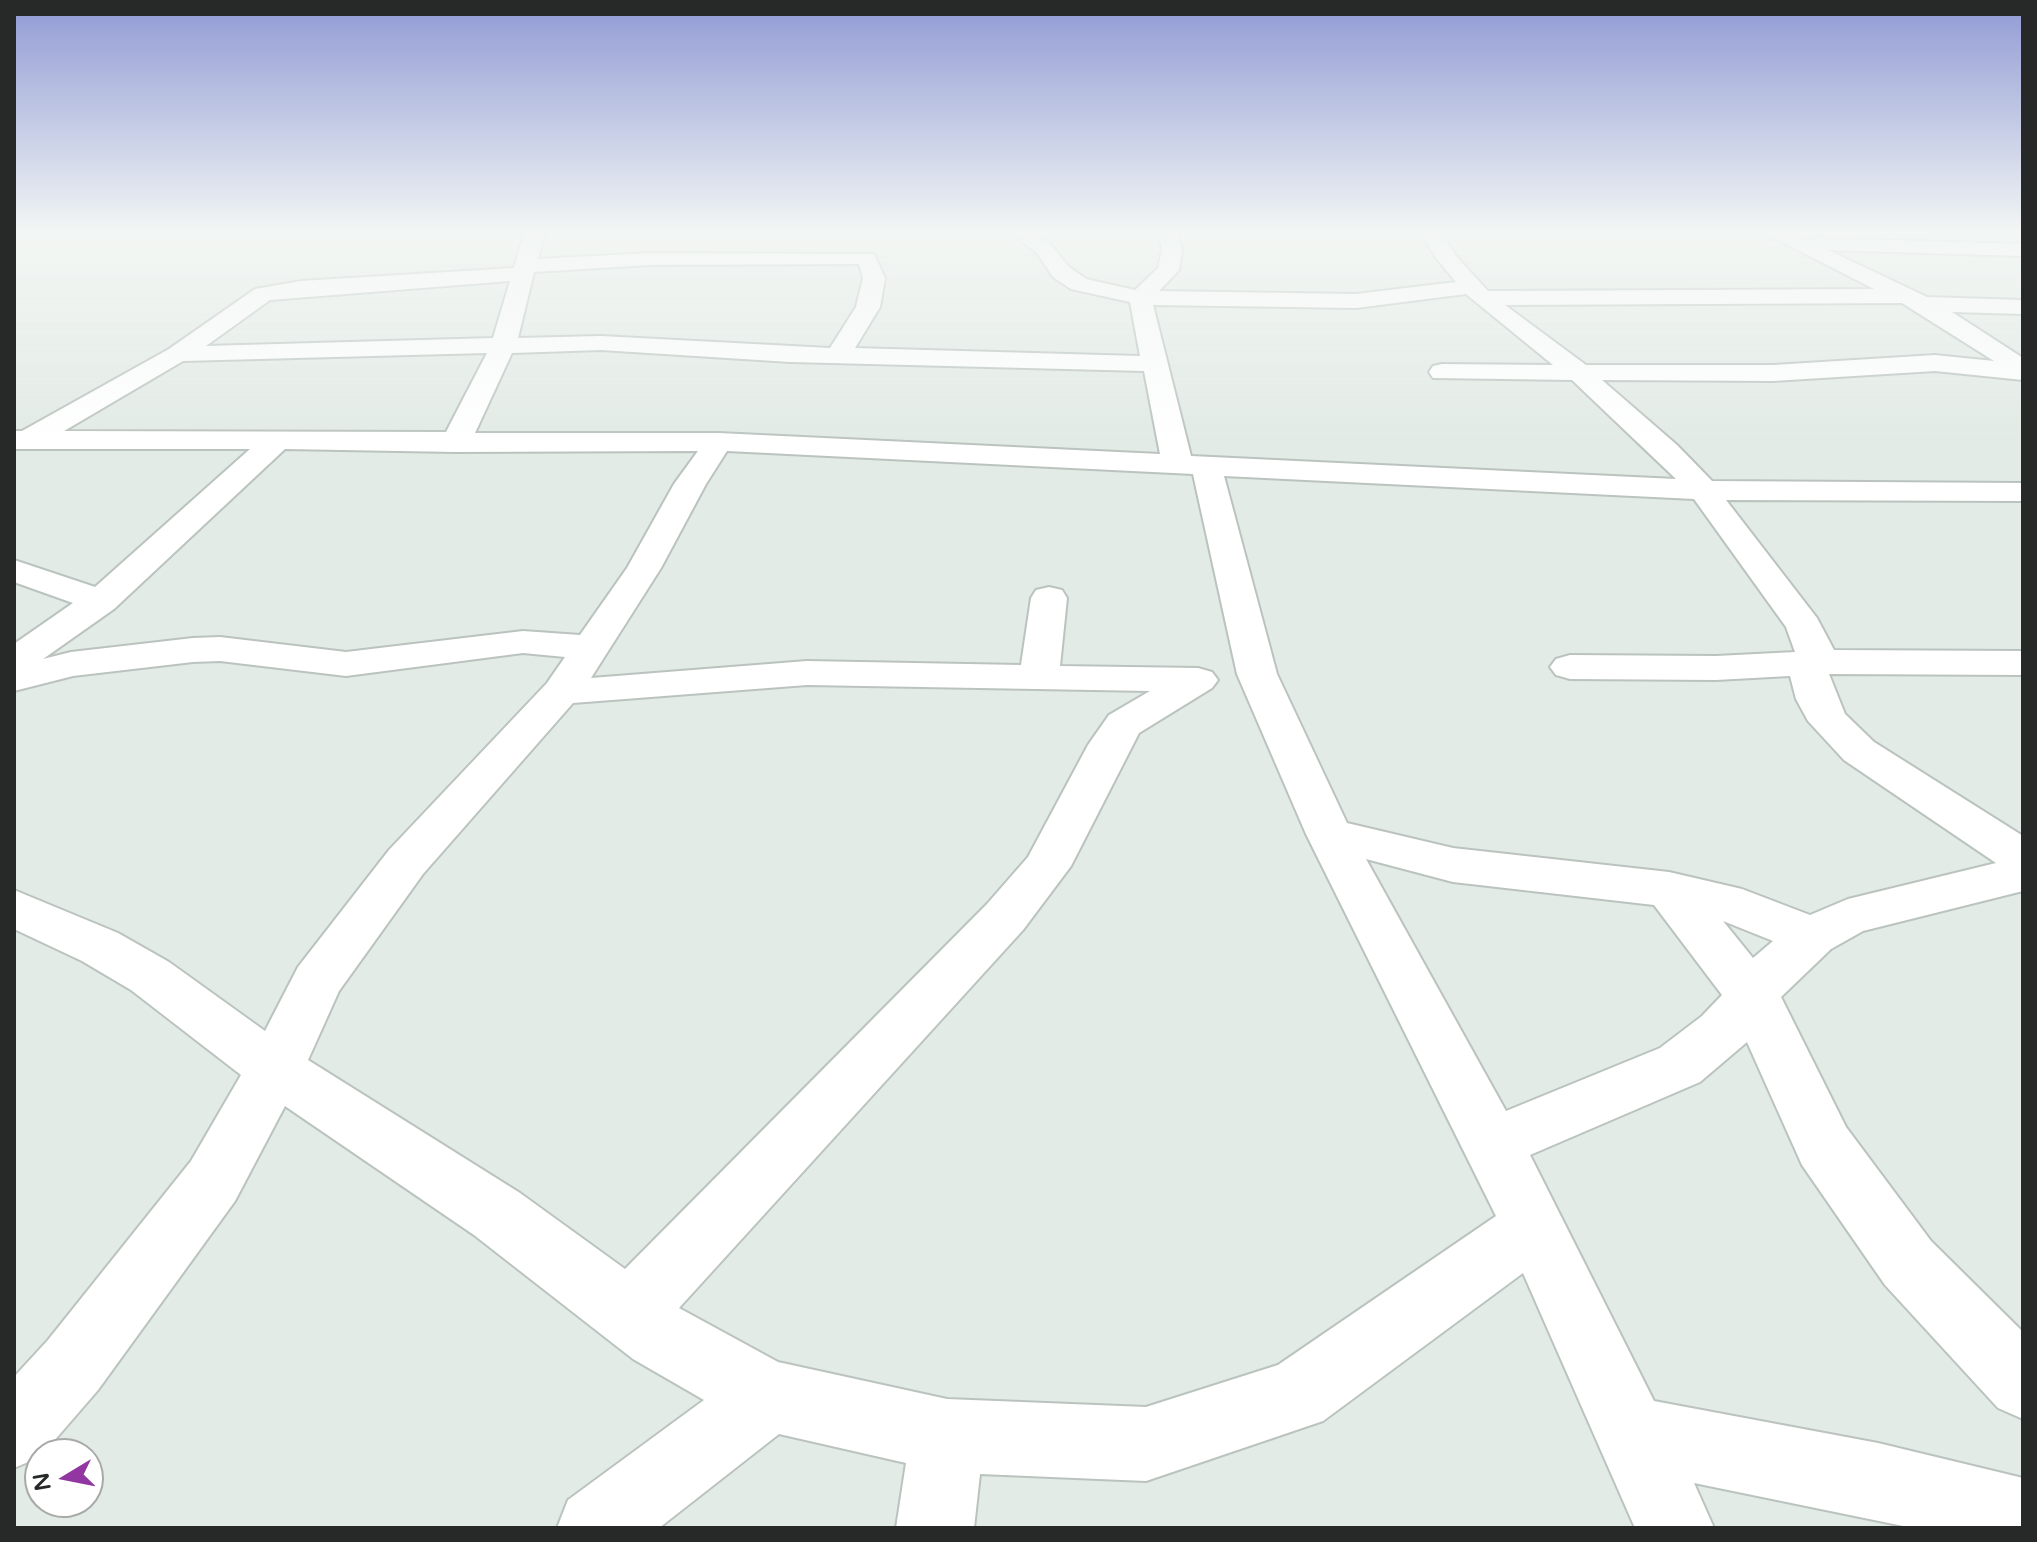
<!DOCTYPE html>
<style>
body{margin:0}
#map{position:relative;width:2037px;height:1542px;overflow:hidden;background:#e3ebe6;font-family:"Varela Round",sans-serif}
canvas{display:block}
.frame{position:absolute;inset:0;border:16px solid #262927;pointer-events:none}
.north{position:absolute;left:24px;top:1438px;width:80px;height:80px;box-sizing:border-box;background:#fff;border:2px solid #a8a9a9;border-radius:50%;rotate:260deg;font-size:22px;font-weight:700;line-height:32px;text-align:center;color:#262927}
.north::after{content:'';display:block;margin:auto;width:28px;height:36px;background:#9237a1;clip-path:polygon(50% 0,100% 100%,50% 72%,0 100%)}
</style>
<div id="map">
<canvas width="2037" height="1542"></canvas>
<div class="frame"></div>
<div class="north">N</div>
</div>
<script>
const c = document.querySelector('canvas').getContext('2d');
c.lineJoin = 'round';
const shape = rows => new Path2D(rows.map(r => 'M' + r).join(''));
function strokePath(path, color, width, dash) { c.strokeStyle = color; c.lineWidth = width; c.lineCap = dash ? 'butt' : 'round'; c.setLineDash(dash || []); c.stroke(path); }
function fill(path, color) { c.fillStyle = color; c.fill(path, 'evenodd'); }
const minor = shape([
 [525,230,545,230,538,259,650,253,874,254,885,278,880,307,855,348,1140,356,1130,302,1071,289,1053,277,1037,253,1024,243,1021,239,1024,235,1038,235,1051,245,1069,267,1086,279,1135,290,1158,268,1162,250,1158,230,1178,230,1182,250,1179,270,1159,291,1356,294,1456,282,1436,258,1420,230,1440,230,1455,255,1488,291,1874,289,1759,230,1784,230,1808,241,1816,238,2023,244,2023,256,1828,250,1927,297,2023,300,2023,314,1952,312,2023,358,2023,380,1935,371,1773,381,1602,380,1677,445,1712,481,2023,483,2023,501,1726,500,1817,618,1834,650,2023,651,2023,675,1829,674,1845,714,1874,742,2023,836,2023,891,1863,931,1831,949,1781,997,1846,1127,1931,1241,2023,1332,2023,1419,1998,1408,1885,1285,1802,1165,1747,1042,1700,1082,1530,1155,1654,1401,1878,1443,2023,1478,2023,1528,1913,1528,1694,1483,1714,1528,1635,1528,1523,1273,1323,1421,1146,1481,980,1474,974,1528,896,1528,906,1463,779,1434,659,1528,557,1528,568,1500,704,1400,633,1359,474,1235,285,1106,235,1201,98,1390,40,1457,14,1468,14,1377,48,1340,191,1161,241,1075,131,990,82,961,14,929,14,890,118,933,169,962,265,1031,298,967,389,850,547,683,565,657,523,653,346,676,220,661,193,662,73,676,14,691,14,644,73,603,14,582,14,560,95,587,250,449,14,449,14,431,22,431,169,349,255,289,301,281,514,268,525,230],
 [859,264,863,278,856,307,830,348,601,336,518,338,534,272,650,265,859,264],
 [510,281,493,338,206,346,270,300,510,281],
 [1466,294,1553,365,1442,364,1433,366,1429,372,1433,378,1572,380,1676,479,1191,456,1153,305,1356,308,1466,294],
 [1902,303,1994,361,1935,355,1773,365,1586,365,1505,305,1902,303],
 [601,350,790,362,1144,371,1160,454,719,433,475,433,512,353,601,350],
 [487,353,446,432,64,431,183,361,487,353],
 [285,449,455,452,698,451,674,484,627,568,580,635,523,631,346,652,220,637,193,638,71,652,43,659,114,609,285,449],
 [727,451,1193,474,1237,674,1306,834,1496,1216,1278,1365,1146,1407,947,1399,778,1362,679,1308,1023,930,1071,866,1139,733,1212,688,1218,680,1212,672,1198,668,1060,666,1067,598,1062,590,1049,587,1036,590,1031,598,1021,665,807,661,591,678,661,568,706,484,727,451],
 [1224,476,1694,499,1786,627,1795,652,1716,656,1570,655,1556,659,1550,667,1556,675,1570,679,1716,680,1790,676,1796,699,1808,721,1844,760,1996,863,1848,899,1810,915,1742,889,1669,872,1453,848,1347,823,1277,674,1224,476],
 [807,685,1150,691,1109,715,1088,745,1028,857,987,904,625,1269,520,1193,308,1060,339,991,423,874,573,703,807,685],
 [1366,859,1453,882,1654,905,1722,995,1702,1016,1660,1048,1506,1111,1366,859],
 [1723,921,1773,941,1753,958,1723,921]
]);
strokePath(minor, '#bbc3bf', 4);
fill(minor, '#fff');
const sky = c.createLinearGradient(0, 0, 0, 446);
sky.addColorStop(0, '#909ad4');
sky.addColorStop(0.52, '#f2f6f4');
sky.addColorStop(1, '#f2f6f400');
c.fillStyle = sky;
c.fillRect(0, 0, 2037, 446);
</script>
